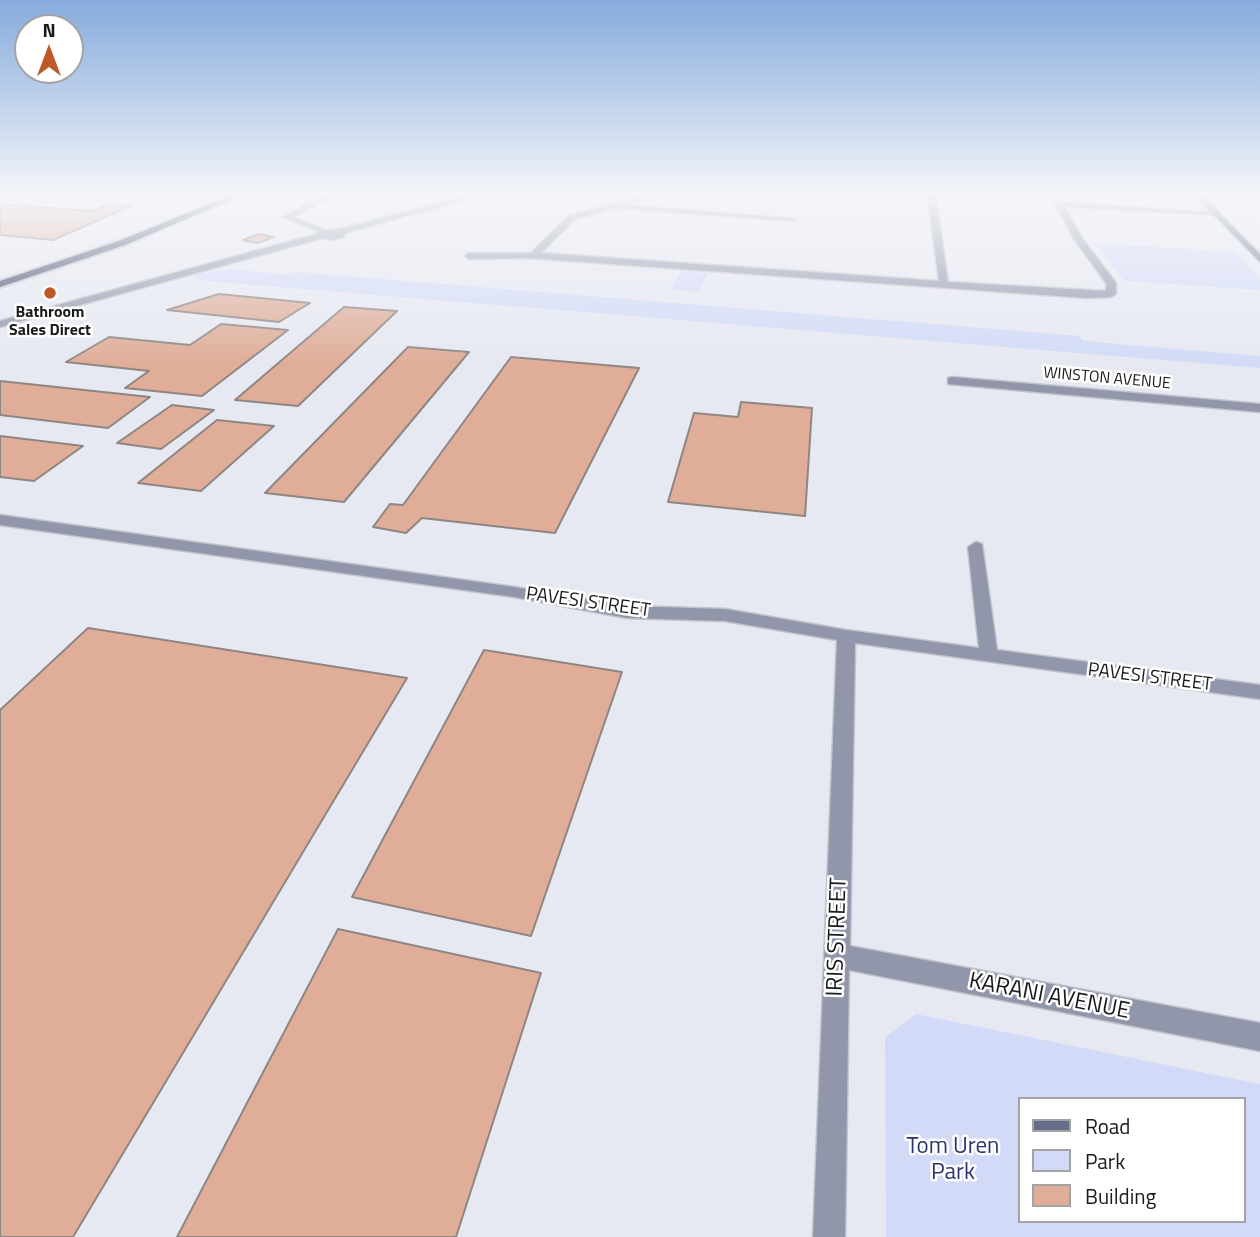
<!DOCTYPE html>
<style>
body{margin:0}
#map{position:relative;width:1260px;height:1237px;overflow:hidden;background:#e7e9f2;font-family:"Titillium Web",sans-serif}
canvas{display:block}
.legend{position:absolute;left:1018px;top:1097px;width:228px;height:126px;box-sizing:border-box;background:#fff;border:2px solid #a3a3a4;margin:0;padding:9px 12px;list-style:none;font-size:21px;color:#191a1c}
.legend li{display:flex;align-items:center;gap:14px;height:35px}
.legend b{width:35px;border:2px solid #a3a3a4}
.north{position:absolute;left:14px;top:14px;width:70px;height:70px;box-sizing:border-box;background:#fff;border:2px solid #a3a3a4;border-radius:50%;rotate:0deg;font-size:19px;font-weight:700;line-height:28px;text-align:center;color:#191a1c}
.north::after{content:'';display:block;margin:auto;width:24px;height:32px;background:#be5929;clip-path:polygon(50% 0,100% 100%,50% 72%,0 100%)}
</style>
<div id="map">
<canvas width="1260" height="1237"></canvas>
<ul class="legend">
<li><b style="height:9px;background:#676e8a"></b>Road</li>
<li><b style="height:19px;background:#d2daf7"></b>Park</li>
<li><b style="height:19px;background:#dfad98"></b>Building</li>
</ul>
<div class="north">N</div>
</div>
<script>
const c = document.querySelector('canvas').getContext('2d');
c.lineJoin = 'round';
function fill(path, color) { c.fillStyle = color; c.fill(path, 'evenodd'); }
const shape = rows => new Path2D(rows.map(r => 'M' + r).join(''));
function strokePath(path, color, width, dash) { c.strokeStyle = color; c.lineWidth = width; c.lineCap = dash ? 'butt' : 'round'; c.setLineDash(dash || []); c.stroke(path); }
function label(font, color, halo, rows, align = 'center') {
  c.font = font + ' "Titillium Web",sans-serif'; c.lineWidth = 5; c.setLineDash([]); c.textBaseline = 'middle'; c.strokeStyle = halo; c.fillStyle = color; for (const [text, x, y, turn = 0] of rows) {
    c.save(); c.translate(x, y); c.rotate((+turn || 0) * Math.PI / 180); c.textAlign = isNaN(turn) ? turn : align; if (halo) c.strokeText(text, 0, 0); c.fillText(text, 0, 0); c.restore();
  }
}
const green = shape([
 [1094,243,1235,252,1260,279,1260,290,1125,281],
 [232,269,291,275,296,272,1080,336,1082,340,1117,344,1260,356,1260,368,194,280,198,278,192,275],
 [681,271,708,273,698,292,671,290],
 [916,1014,1260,1084,1260,1237,886,1237,885,1038],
 [1020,1099,1244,1099,1244,1221,1020,1221]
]);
const building = shape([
 [0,204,92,211,109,204,131,206,53,240,0,235,0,204],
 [259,234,274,237,257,243,243,240,259,234],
 [219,294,310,303,279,322,167,310,219,294],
 [344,307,397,311,298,406,235,400,344,307],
 [221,324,288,330,202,396,125,388,149,371,66,362,109,337,190,345,221,324],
 [408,347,469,352,344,502,265,493,408,347],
 [511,357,639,368,555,533,422,518,406,533,373,527,390,504,403,505,511,357],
 [0,381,150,397,108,428,0,415,0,381],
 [741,402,812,408,805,516,668,502,694,413,738,417,741,402],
 [172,405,214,410,161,449,117,443,172,405],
 [217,420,274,426,201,491,138,483,217,420],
 [0,436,83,446,34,481,0,477,0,436],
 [88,628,407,678,73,1237,0,1237,0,710,88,628],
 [484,650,622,672,531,936,352,897,484,650],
 [338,929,541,973,456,1237,177,1237,338,929]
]);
const minor = shape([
 [328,193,338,193,294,217,326,230,340,229,477,193,490,193,345,233,344,237,333,240,323,238,0,327,0,321,316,234,319,232,283,217,328,193],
 [650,193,662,193,626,205,798,219,794,221,613,208,574,220,541,253,939,281,927,193,935,193,948,282,1106,291,1106,283,1074,239,1050,193,1058,193,1062,202,1219,213,1215,215,1065,207,1082,238,1116,283,1116,294,1111,297,1087,298,528,258,469,259,465,256,469,253,531,253,568,216,650,193],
 [952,377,1260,404,1260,412,948,384,948,378,952,377],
 [0,515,514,587,627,606,725,609,846,630,979,648,968,547,976,542,982,544,997,650,1260,685,1260,699,855,643,850,946,1260,1023,1260,1051,849,970,845,1237,813,1237,837,640,725,621,627,618,514,597,0,525,0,515]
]);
const secondary = shape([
 [1192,193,1200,193,1260,254,1260,262,1192,193]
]);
const trunk = shape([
 [236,193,247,193,125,245,0,287,0,281,119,241,236,193]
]);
const markers = [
 [50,293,7,"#be5929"]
];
const farPoinames = [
 ["Bathroom",50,313],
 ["Sales Direct",50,331]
];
const farStreetnames = [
 ["WINSTON AVENUE",1107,379,5]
];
const streetNames = [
 ["PAVESI STREET",588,603,8],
 ["PAVESI STREET",1150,678,7]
];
const nearStreetnames = [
 ["IRIS STREET",838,937,-88],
 ["KARANI AVENUE",1049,997,11]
];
const nearParknames = [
 ["Tom Uren",953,1147],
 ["Park",953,1173]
];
fill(green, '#d2daf7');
fill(building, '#dfad98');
strokePath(building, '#8f8683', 2);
strokePath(minor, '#c2c4cb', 3);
strokePath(secondary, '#c2c4cb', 3);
strokePath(trunk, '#c2c4cb', 4);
fill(minor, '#9196aa');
fill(secondary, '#676e8a');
fill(trunk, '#3e4669');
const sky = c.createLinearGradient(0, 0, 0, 366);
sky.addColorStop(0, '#86abdc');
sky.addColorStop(0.53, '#f4f5f9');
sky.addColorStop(1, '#f4f5f900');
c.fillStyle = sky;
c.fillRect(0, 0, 1260, 366);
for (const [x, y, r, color] of markers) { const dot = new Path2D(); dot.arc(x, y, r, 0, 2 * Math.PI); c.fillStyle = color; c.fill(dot); strokePath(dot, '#fff', 2.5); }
label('bold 16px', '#191a1c', '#fff', farPoinames);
label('16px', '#191a1c', '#fff', farStreetnames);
label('19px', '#191a1c', '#fff', streetNames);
label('23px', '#191a1c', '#fff', nearStreetnames);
label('23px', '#2b346b', '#fff', nearParknames);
</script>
